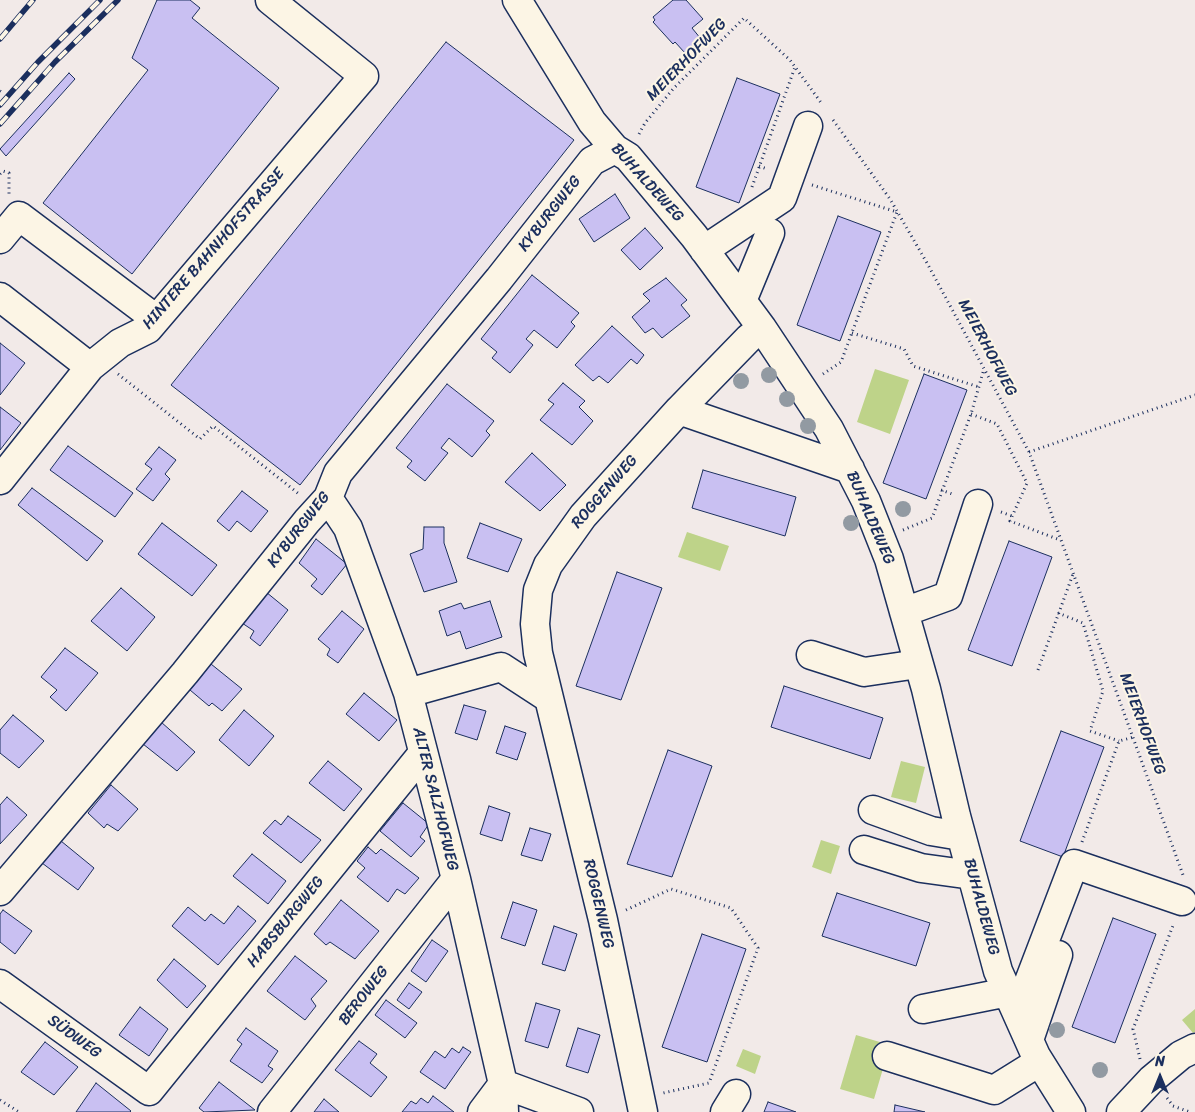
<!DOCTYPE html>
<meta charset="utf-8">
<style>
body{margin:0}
#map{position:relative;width:1195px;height:1112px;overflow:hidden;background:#f2eae8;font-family:Sriracha,sans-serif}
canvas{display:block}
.north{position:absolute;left:1135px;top:1052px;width:50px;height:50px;-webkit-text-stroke:4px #fcf5e5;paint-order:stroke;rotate:0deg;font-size:14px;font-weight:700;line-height:20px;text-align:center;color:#1b2f5e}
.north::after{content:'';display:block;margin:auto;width:18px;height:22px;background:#1b2f5e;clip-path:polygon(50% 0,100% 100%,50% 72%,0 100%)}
</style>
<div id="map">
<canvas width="1195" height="1112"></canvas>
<div class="north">N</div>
</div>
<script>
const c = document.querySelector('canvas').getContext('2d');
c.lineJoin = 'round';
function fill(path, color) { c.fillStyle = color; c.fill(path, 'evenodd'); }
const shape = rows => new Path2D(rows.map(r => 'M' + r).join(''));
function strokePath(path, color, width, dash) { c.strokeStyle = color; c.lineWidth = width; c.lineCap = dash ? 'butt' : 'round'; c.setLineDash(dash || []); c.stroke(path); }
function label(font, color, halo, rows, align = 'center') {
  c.font = font + ' Sriracha,sans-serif'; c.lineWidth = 4; c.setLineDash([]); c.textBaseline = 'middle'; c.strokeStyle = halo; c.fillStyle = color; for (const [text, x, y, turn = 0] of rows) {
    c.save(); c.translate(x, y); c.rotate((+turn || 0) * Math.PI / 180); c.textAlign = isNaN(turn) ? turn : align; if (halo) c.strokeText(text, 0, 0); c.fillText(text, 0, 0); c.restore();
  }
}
const green = shape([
 [875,369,909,380,890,434,857,422],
 [687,532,729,546,720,571,678,557],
 [901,761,925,767,916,803,891,797],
 [821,840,840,846,831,874,812,867],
 [1195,1009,1195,1032,1193,1033,1182,1020],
 [856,1035,890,1045,874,1099,840,1089],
 [743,1049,761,1056,755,1074,736,1066]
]);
const building = shape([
 [157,0,190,0,200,8,192,18,279,88,132,274,43,203,148,70,132,58,157,0],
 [673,0,686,0,703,19,692,28,701,39,685,53,675,42,673,44,653,22,655,20,653,17,673,0],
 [446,42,574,140,300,485,171,385,446,42],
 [69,73,75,79,6,156,0,149,69,73],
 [737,78,780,94,739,203,696,187,737,78],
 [615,194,630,218,594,242,579,219,615,194],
 [838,216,881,232,840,341,797,325,838,216],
 [645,228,663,248,640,270,621,250,645,228],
 [532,275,579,313,571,322,575,326,557,348,534,330,526,339,533,345,510,373,492,358,497,352,481,339,532,275],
 [666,278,687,300,681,305,690,316,662,338,653,328,645,333,632,317,650,301,643,294,666,278],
 [612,326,644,355,637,364,631,359,608,383,599,376,593,381,575,365,612,326],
 [0,343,25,363,0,395,0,343],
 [924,374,967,390,926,499,883,483,924,374],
 [563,383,585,401,579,407,593,421,572,445,540,420,554,404,548,400,563,383],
 [447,384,494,421,486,431,490,435,472,457,449,438,441,448,448,453,425,481,407,467,412,461,396,448,447,384],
 [0,407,21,423,0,450,0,407],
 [68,446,133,493,115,517,50,470,68,446],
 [159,447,176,460,165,474,170,479,153,501,136,489,152,469,145,464,159,447],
 [532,453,566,485,540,511,505,482,532,453],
 [703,470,796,497,785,536,692,508,703,470],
 [32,488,103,541,87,561,18,505,32,488],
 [242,491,268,511,251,532,237,521,229,531,217,521,242,491],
 [162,523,217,565,192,596,138,554,162,523],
 [480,523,522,539,508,572,467,558,480,523],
 [424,527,444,527,444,543,457,582,424,592,410,554,423,549,424,527],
 [316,539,347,564,322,595,311,586,317,579,299,563,316,539],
 [1009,541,1052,557,1012,666,968,650,1009,541],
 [617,572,662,588,621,700,576,686,617,572],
 [121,588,155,617,127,651,91,621,121,588],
 [266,592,288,610,260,646,250,638,254,631,242,623,266,592],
 [490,601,502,637,466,649,460,631,447,636,439,611,461,603,464,609,490,601],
 [342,611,364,629,338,663,327,655,330,649,318,639,342,611],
 [65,648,98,673,66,711,50,697,57,690,41,677,65,648],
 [211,664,242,689,222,711,212,703,209,706,190,690,211,664],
 [784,686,883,718,870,759,771,727,784,686],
 [364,693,397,720,379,741,346,714,364,693],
 [464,705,486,711,477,740,455,733,464,705],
 [244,710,274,736,249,766,219,740,244,710],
 [13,715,44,741,19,768,0,753,0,730,13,715],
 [161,722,195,752,177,771,143,744,161,722],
 [505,726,526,733,517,760,496,753,505,726],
 [1061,731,1104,747,1063,857,1020,841,1061,731],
 [668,750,712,766,672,877,627,864,668,750],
 [328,761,362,789,344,811,309,783,328,761],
 [111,785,138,809,118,831,107,824,104,828,88,813,111,785],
 [7,797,27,815,0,844,0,805,7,797],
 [403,803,429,824,420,837,425,841,411,857,380,831,403,803],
 [489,806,510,813,502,841,480,834,489,806],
 [288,816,321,840,301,863,263,833,275,820,281,825,288,816],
 [530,828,551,834,542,861,521,855,530,828],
 [61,841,94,868,78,890,42,863,61,841],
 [368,847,376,854,381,849,419,878,405,894,397,889,388,902,357,877,365,868,357,861,368,847],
 [252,854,286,881,268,904,233,876,252,854],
 [837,893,930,923,916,966,822,936,837,893],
 [341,900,379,931,355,959,330,942,326,945,314,934,341,900],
 [513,902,537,910,525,946,501,938,513,902],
 [238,906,256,921,218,965,172,926,188,907,205,921,211,914,224,924,238,906],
 [3,910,32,931,15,954,0,942,0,914,3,910],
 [1113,918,1156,934,1115,1043,1072,1027,1113,918],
 [554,926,577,934,565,971,542,964,554,926],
 [702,934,746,949,707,1062,662,1047,702,934],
 [432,940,448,951,426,982,411,971,432,940],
 [295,956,327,981,311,999,316,1006,305,1020,267,991,295,956],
 [174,959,206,986,187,1008,157,980,174,959],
 [409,983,422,992,409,1009,397,1000,409,983],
 [386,1000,417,1023,405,1038,375,1015,386,1000],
 [536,1003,560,1010,548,1048,525,1041,536,1003],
 [140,1007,168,1029,149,1056,119,1035,140,1007],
 [246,1028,278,1051,268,1066,273,1069,262,1083,230,1061,242,1044,237,1040,246,1028],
 [578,1028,600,1035,588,1073,566,1066,578,1028],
 [359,1041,377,1054,370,1063,387,1077,371,1097,335,1070,359,1041],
 [45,1042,78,1067,54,1095,21,1072,45,1042],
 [463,1047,471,1052,445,1089,420,1072,435,1051,445,1058,452,1048,459,1053,463,1047],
 [219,1082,255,1110,204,1112,199,1108,219,1082],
 [96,1083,131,1111,130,1112,76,1112,96,1083],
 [433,1096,454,1112,402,1112,411,1101,416,1104,421,1098,428,1103,433,1096],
 [324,1099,339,1112,314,1112,324,1099],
 [768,1102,796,1112,764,1112,768,1102],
 [895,1105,925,1112,894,1112,895,1105]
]);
const path = shape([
 [0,91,3,93],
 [833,120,890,199,927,263,1029,452,1183,875],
 [639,134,645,123,673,89,744,18,790,60,822,104],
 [759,166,767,169],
 [0,174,3,171,9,173,9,194],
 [812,185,897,212,841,362,823,374],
 [752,187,795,67],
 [852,333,904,349,913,366,979,387],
 [118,374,200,439,213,426,299,494],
 [971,414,997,424,1027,483,1010,521,1060,540],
 [1029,452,1195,395],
 [941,490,955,495],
 [1001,512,1012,516],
 [903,530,932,518,971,414,984,369],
 [1058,613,1083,623,1103,691,1090,731,1119,741],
 [1038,670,1073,574],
 [1082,842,1119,741,1134,737],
 [626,910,671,889,731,908,758,948,709,1083,663,1093],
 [1140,1059,1133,1029,1174,923],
 [1167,1098,1173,1106,1190,1112],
 [0,1100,19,1112]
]);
const minor = shape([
 [517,0,592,122,615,149,628,157,694,236,762,328,829,429,866,501,889,559,926,689,956,816,998,971,1036,1056,1071,1112],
 [0,239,19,216,156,319],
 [704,250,782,198,808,126],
 [0,297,90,367],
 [742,301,770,233],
 [679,410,850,469],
 [0,480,90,367,120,343,148,329,364,76,270,0],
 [328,498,348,528,408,693,456,879,503,1084,504,1112],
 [904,612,948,596,978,504],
 [811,655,864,672,918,664],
 [408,693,501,667,547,697],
 [873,810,931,831,961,836],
 [864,850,921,868,972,875],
 [0,891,185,673,307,521,328,498,338,473,499,279,592,161,615,149],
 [0,984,149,1091,423,753],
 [923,1009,1008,992],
 [1017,1013,1074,864,1182,901],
 [1029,1040,1058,955],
 [887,1056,994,1090,1039,1062],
 [503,1084,579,1112],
 [272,1112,456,879],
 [482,1112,503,1084],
 [643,1112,603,920,538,653,535,624,538,590,548,565,583,516,679,410,749,338,762,328],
 [725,1112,736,1094],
 [1121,1112,1151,1080,1181,1055,1195,1048]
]);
const rail = shape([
 [0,39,33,0],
 [0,105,38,62,100,0],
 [0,124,55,62,118,0]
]);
const trees = [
 [769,375],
 [741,381],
 [787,399],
 [808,426],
 [903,509],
 [851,523],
 [1057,1030],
 [1100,1070]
];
const streetNames = [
 ["MEIERHOFWEG",687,60,-46],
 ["BUHALDEWEG",647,183,48],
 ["KYBURGWEG",550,214,-52],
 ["HINTERE BAHNHOFSTRASSE",214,249,-49],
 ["MEIERHOFWEG",987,348,62],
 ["ROGGENWEG",605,492,-49],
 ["BUHALDEWEG",870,518,67],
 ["KYBURGWEG",299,530,-52],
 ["MEIERHOFWEG",1142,724,70],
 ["ALTER SALZHOFWEG",435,799,76],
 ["ROGGENWEG",598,904,77],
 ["BUHALDEWEG",981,907,75],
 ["HABSBURGWEG",286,922,-51],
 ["BEROWEG",364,996,-52],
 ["SÜDWEG",74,1037,36]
];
fill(green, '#bed389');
fill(building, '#c9c0f2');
strokePath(building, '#1b2f5e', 1);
strokePath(minor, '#1b2f5e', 31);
strokePath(path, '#1b2f5e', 3, [1, 4]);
strokePath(minor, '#fcf5e5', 28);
strokePath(rail, '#1b2f5e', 5.5);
strokePath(rail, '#fcf5e5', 4, [11]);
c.fillStyle = '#929aa2';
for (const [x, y] of trees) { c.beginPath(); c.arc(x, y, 8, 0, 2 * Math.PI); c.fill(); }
label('16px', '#1b2f5e', '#fcf5e5', streetNames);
</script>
